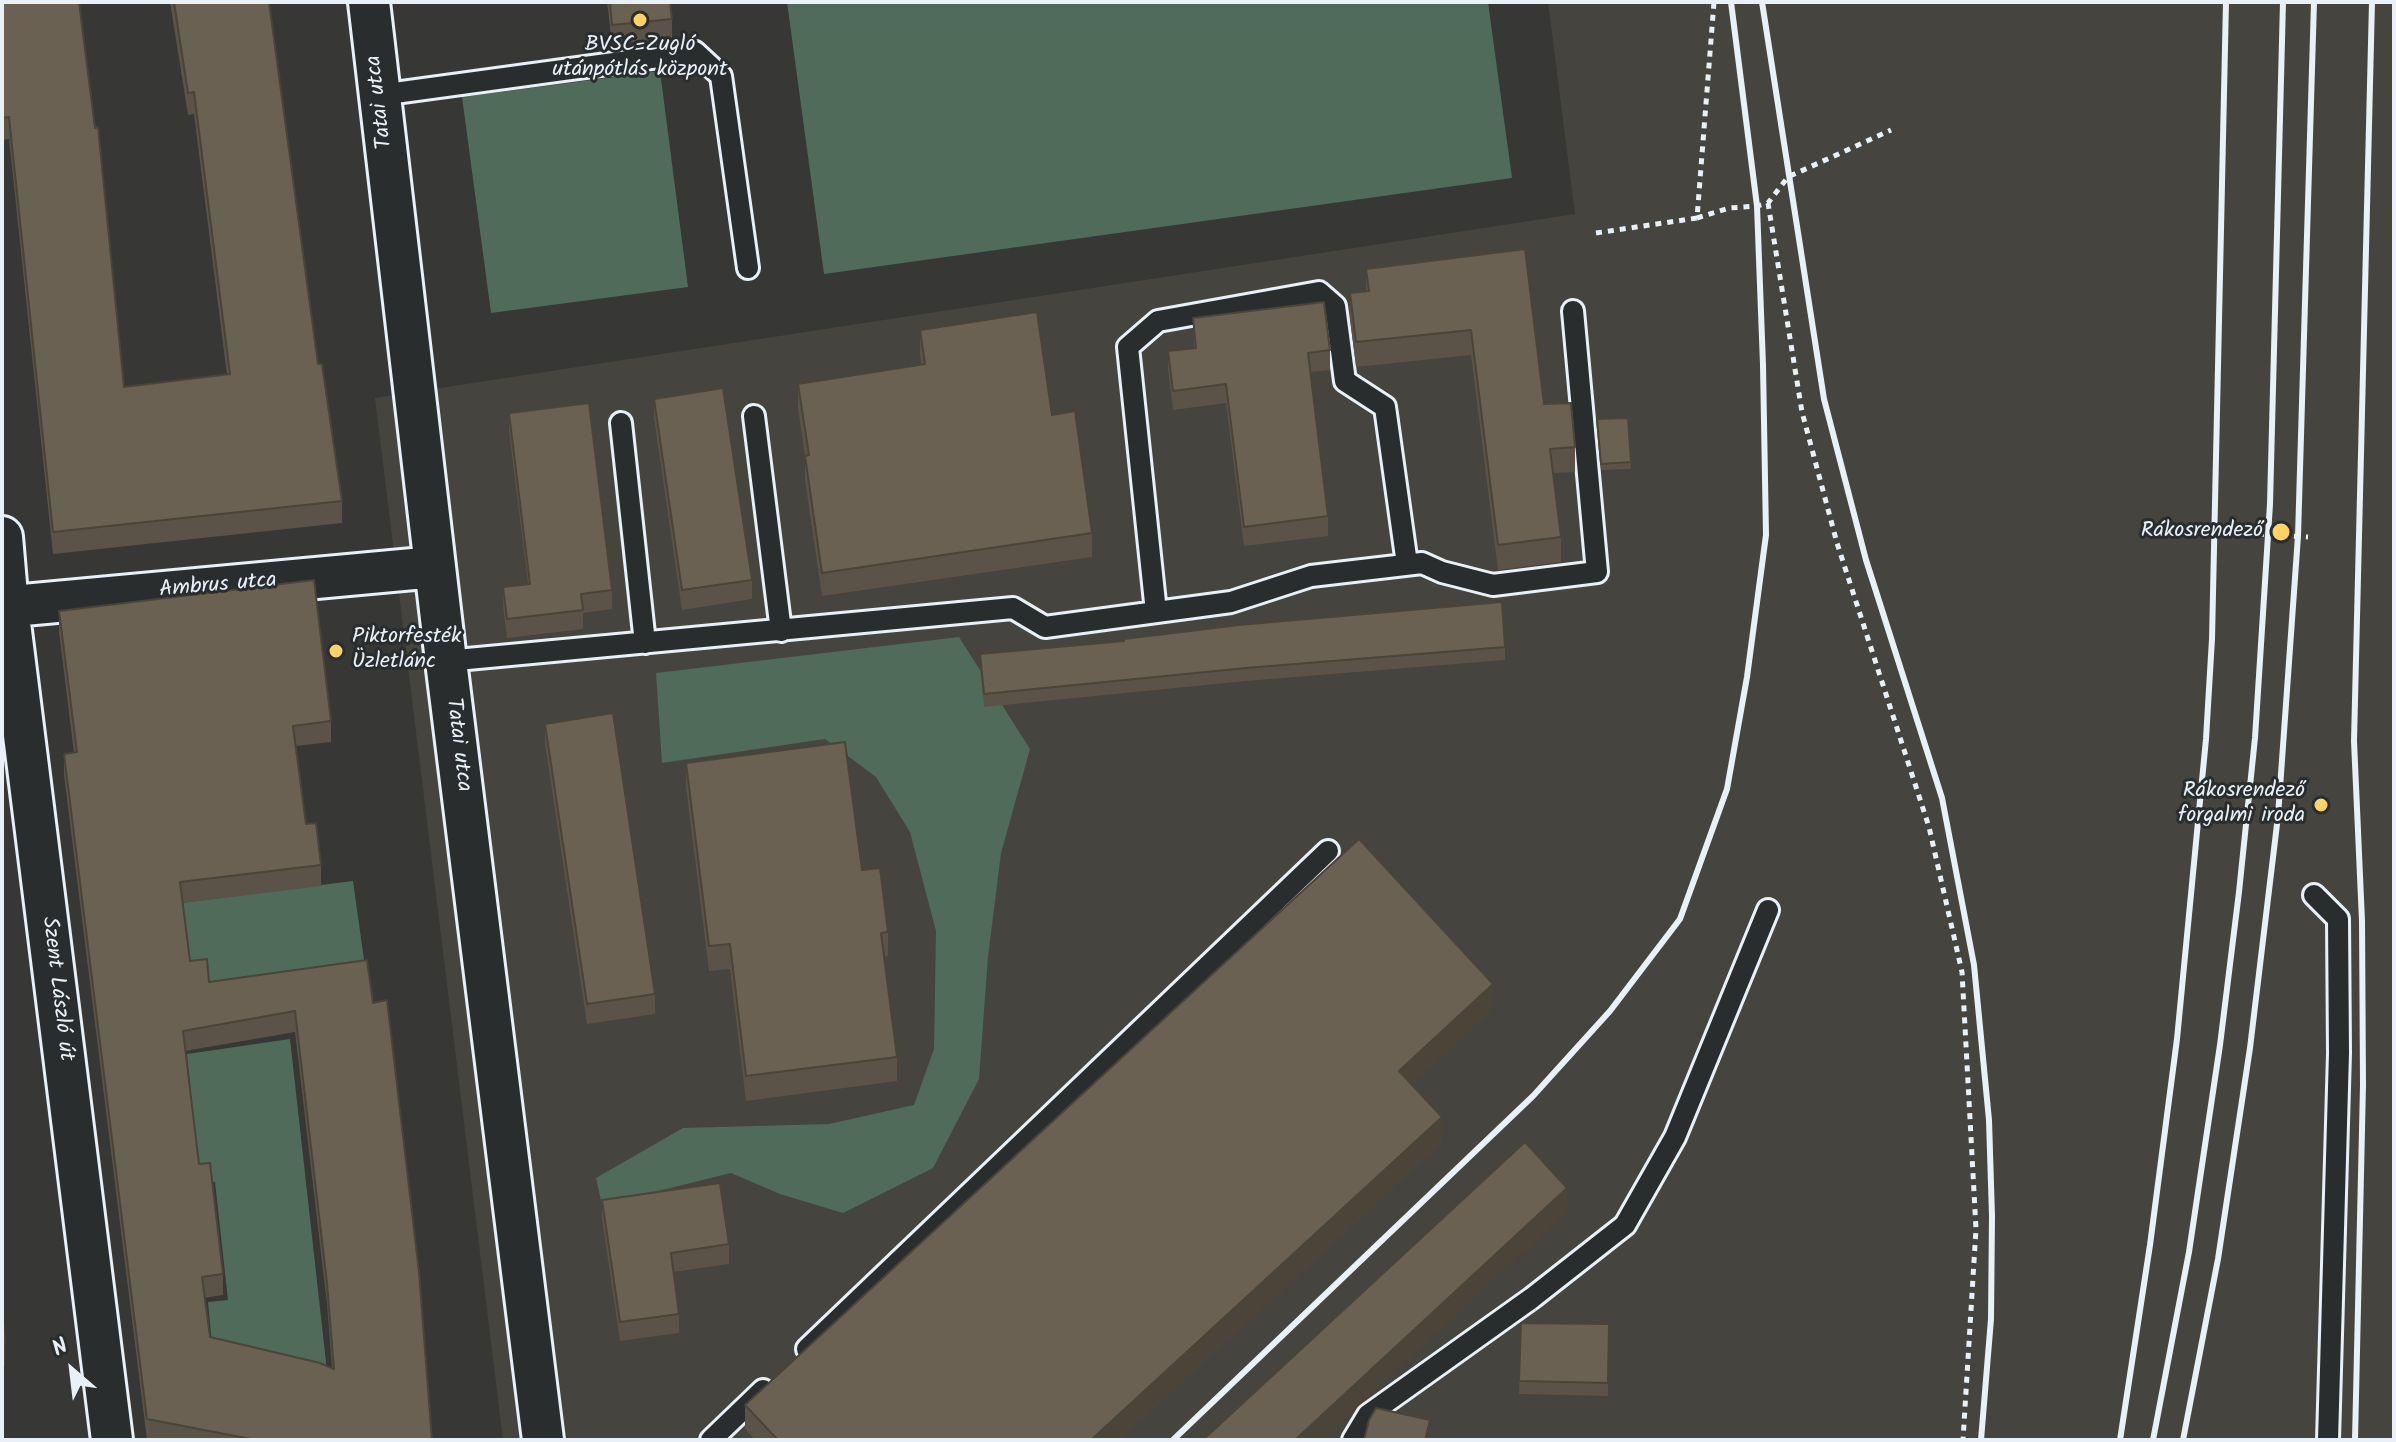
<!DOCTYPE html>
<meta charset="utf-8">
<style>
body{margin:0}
#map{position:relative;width:2396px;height:1442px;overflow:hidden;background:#373735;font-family:Kalam,sans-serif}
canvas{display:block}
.frame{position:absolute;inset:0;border:4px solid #e8f1f8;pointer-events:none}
.north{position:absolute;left:32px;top:1330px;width:80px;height:80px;-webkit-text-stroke:6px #2a2d2e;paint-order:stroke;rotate:332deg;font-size:22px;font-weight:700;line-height:32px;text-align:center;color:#e8f1f8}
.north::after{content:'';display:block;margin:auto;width:28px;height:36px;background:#e8f1f8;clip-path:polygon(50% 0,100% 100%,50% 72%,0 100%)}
</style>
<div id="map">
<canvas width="2396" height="1442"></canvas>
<div class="frame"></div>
<div class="north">N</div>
</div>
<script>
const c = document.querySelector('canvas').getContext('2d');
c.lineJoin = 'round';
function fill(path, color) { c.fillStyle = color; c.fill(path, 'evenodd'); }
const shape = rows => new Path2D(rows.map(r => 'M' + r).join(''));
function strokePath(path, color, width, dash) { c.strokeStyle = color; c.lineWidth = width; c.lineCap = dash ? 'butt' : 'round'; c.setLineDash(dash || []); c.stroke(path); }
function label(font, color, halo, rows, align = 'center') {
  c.font = font + ' Kalam,sans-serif'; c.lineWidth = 6; c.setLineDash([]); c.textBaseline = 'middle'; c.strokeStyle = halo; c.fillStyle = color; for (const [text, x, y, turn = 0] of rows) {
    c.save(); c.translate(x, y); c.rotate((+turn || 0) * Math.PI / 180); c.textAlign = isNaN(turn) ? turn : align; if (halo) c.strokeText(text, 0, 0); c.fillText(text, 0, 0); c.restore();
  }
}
const built = shape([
 [1548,2,2394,2,2394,1440,503,1440,375,398,1575,214]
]);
const green = shape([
 [787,2,1488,2,1512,178,824,274],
 [660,71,688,287,491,313,462,97],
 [959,637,1030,749,1001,853,988,957,979,1079,933,1168,843,1213,780,1194,731,1173,602,1205,596,1178,683,1128,829,1124,914,1105,934,1049,936,931,910,832,876,777,825,739,662,763,656,673],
 [353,881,367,981,236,999,190,982,180,903],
 [290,1039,328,1380,213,1354,208,1302,228,1300,215,1182,198,1179,187,1054]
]);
const path = shape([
 [1768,203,1802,412,1837,543,1929,827,1962,972,1976,1229,1963,1440],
 [1697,218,1729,208,1757,206,1768,203,1788,177,1891,130],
 [1596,233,1697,218,1714,2],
 [2258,534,2308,537]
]);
const service = shape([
 [380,95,695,52,721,76,748,268],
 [754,416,781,631],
 [621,423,645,643],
 [1156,612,1128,347,1158,321,1319,292,1335,306,1345,381,1385,407,1407,564],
 [446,661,1013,608,1045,627,1231,602,1311,576,1422,563,1442,572,1493,585,1597,572,1573,311],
 [2314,895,2338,919,2339,1053,2328,1440],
 [807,1349,1328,851],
 [711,1440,763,1390],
 [1353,1440,1368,1415,1532,1298,1625,1225,1675,1137,1768,910]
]);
const minor = shape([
 [369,2,446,661,543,1440],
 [2,537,8,607,112,1440],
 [2,607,435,567]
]);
const rail = shape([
 [1762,2,1824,399,1866,560,1942,798,1974,965,1989,1120,1992,1216,1991,1319,1981,1440],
 [1173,1440,1533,1096,1610,1011,1680,919,1727,789,1747,677,1766,535,1763,365,1757,206,1731,2],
 [2120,1440,2150,1245,2177,1039,2206,739,2212,639,2226,2],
 [2153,1440,2189,1252,2220,1045,2239,892,2255,738,2270,504,2283,2],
 [2183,1440,2218,1259,2250,1048,2278,816,2298,536,2314,2],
 [2355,1440,2363,1085,2362,921,2354,741,2372,2]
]);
const wall = shape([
 [2,2,124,387,227,375,194,114,188,115,170,2,269,2,318,364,342,501,342,523,53,554,9,139,2,140],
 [607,2,670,2,672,19,672,38,612,44],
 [1525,249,1544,404,1575,447,1575,472,1553,473,1561,537,1561,562,1498,570,1471,355,1356,367,1350,318,1350,293,1366,291,1366,269],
 [1193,318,1330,350,1330,370,1310,372,1328,516,1328,536,1244,546,1226,403,1173,410,1168,370,1168,351,1194,348],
 [920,330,1052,415,1092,533,1092,557,822,596,805,480,805,456,798,408,798,384,921,364,920,354],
 [654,399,752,580,752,599,682,610,654,418],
 [509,413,612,590,612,609,583,613,583,629,507,638,503,606,503,587,528,584,509,432],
 [1628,418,1631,469,1601,470,1597,419],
 [59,611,331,721,331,742,296,746,306,824,321,865,321,886,183,903,190,961,209,982,367,960,432,1440,147,1440,64,775,64,754,74,753,59,632],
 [295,1032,327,1304,332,1368,210,1337,204,1298,223,1295,223,1274,199,1164,185,1051],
 [1505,647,1505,660,1246,681,984,707,980,667,980,654],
 [545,724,655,994,655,1014,587,1024,545,743],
 [686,763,862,870,888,932,888,956,884,957,897,1057,897,1081,746,1101,730,969,709,971,686,787],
 [1493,1009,1411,1084,1442,1142,1118,1440,755,1440,745,1429,745,1405],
 [602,1200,729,1244,729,1264,673,1272,679,1314,679,1333,620,1341,602,1219],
 [1521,1323,1609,1324,1608,1396,1519,1394]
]);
const shadedWall = shape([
 [1493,984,1493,1009,1399,1096,1399,1071],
 [1442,1117,1442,1142,1118,1440,1091,1440],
 [1567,1188,1567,1212,1322,1440,1295,1440],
 [5,1342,5,1366,2,1368,2,1343],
 [1430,1420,1430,1439,1425,1440]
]);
const building = shape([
 [2,2,79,2,95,128,98,127,124,387,230,374,194,92,188,93,174,2,269,2,318,364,322,364,342,501,53,532,9,117,2,118,2,2],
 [610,2,670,2,672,19,612,25,610,2],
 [1525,249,1544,404,1571,403,1575,447,1550,449,1561,537,1498,545,1471,330,1356,342,1350,293,1369,291,1366,269,1525,249],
 [1324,302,1330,350,1308,353,1328,516,1244,527,1226,384,1173,391,1168,351,1196,348,1193,318,1324,302],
 [1037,312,1052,415,1075,411,1092,533,822,573,805,456,809,455,798,384,925,364,920,330,1037,312],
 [723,388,752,580,682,590,654,399,723,388],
 [589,403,612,590,581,594,583,610,507,619,503,587,530,584,509,413,589,403],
 [1628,418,1631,462,1601,464,1597,419,1628,418],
 [314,580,331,721,293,726,306,824,316,823,321,865,180,882,190,961,207,959,209,982,367,960,373,1003,387,1000,419,1272,432,1440,256,1440,147,1419,64,754,77,752,59,611,314,580],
 [295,1011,327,1283,334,1369,320,1363,210,1337,202,1277,223,1274,210,1163,199,1164,183,1031,295,1011],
 [1502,602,1505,647,1246,668,984,694,980,654,1124,641,1124,639,1239,625,1502,602],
 [613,713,655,994,587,1004,545,724,613,713],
 [845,742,862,870,880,868,888,932,881,933,897,1057,746,1076,730,944,709,946,686,763,845,742],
 [1359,839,1493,984,1399,1071,1442,1117,1091,1440,778,1440,745,1405,1359,839],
 [1525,1142,1567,1188,1295,1440,1203,1440,1525,1142],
 [720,1183,729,1244,671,1253,679,1314,620,1322,602,1200,720,1183],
 [2,1310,5,1342,2,1343,2,1310],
 [1521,1323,1609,1324,1608,1383,1519,1381,1521,1323],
 [1376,1408,1430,1420,1425,1440,1364,1440,1369,1420,1376,1408]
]);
const markers = [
 [640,20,8,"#ffd166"],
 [2281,532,10,"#ffd166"],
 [336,651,8,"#ffd166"],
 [2321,805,8,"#ffd166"]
];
const poiNames = [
 ["BVSC-Zugló",640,46,"center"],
 ["utánpótlás központ",640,71,"center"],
 ["Rákosrendező",2263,532],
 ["Piktorfesték",352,638,"left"],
 ["Üzletlánc",352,663,"left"],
 ["Rákosrendező",2305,792],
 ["forgalmi iroda",2305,817]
];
const streetNames = [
 ["Tatai utca",381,102,-97],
 ["Ambrus utca",218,587,-5],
 ["Tatai utca",457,745,83],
 ["Szent László út",56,989,83]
];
fill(built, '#46443e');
fill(green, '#506b5a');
strokePath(service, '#e8f1f8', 26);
strokePath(minor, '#e8f1f8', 46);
strokePath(path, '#e8f1f8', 5, [6, 6]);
strokePath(service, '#2a2d2e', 20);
strokePath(minor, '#2a2d2e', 40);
strokePath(rail, '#e8f1f8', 6);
fill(wall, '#5b5347');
fill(shadedWall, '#4a4439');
fill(building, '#6a6152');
strokePath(building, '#4a4439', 2);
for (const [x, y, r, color] of markers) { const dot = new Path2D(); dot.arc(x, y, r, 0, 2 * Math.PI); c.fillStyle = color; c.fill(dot); strokePath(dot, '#2a2d2e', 3); }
label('22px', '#e8f1f8', '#2a2d2e', poiNames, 'right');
label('22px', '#e8f1f8', '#2a2d2e', streetNames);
</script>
